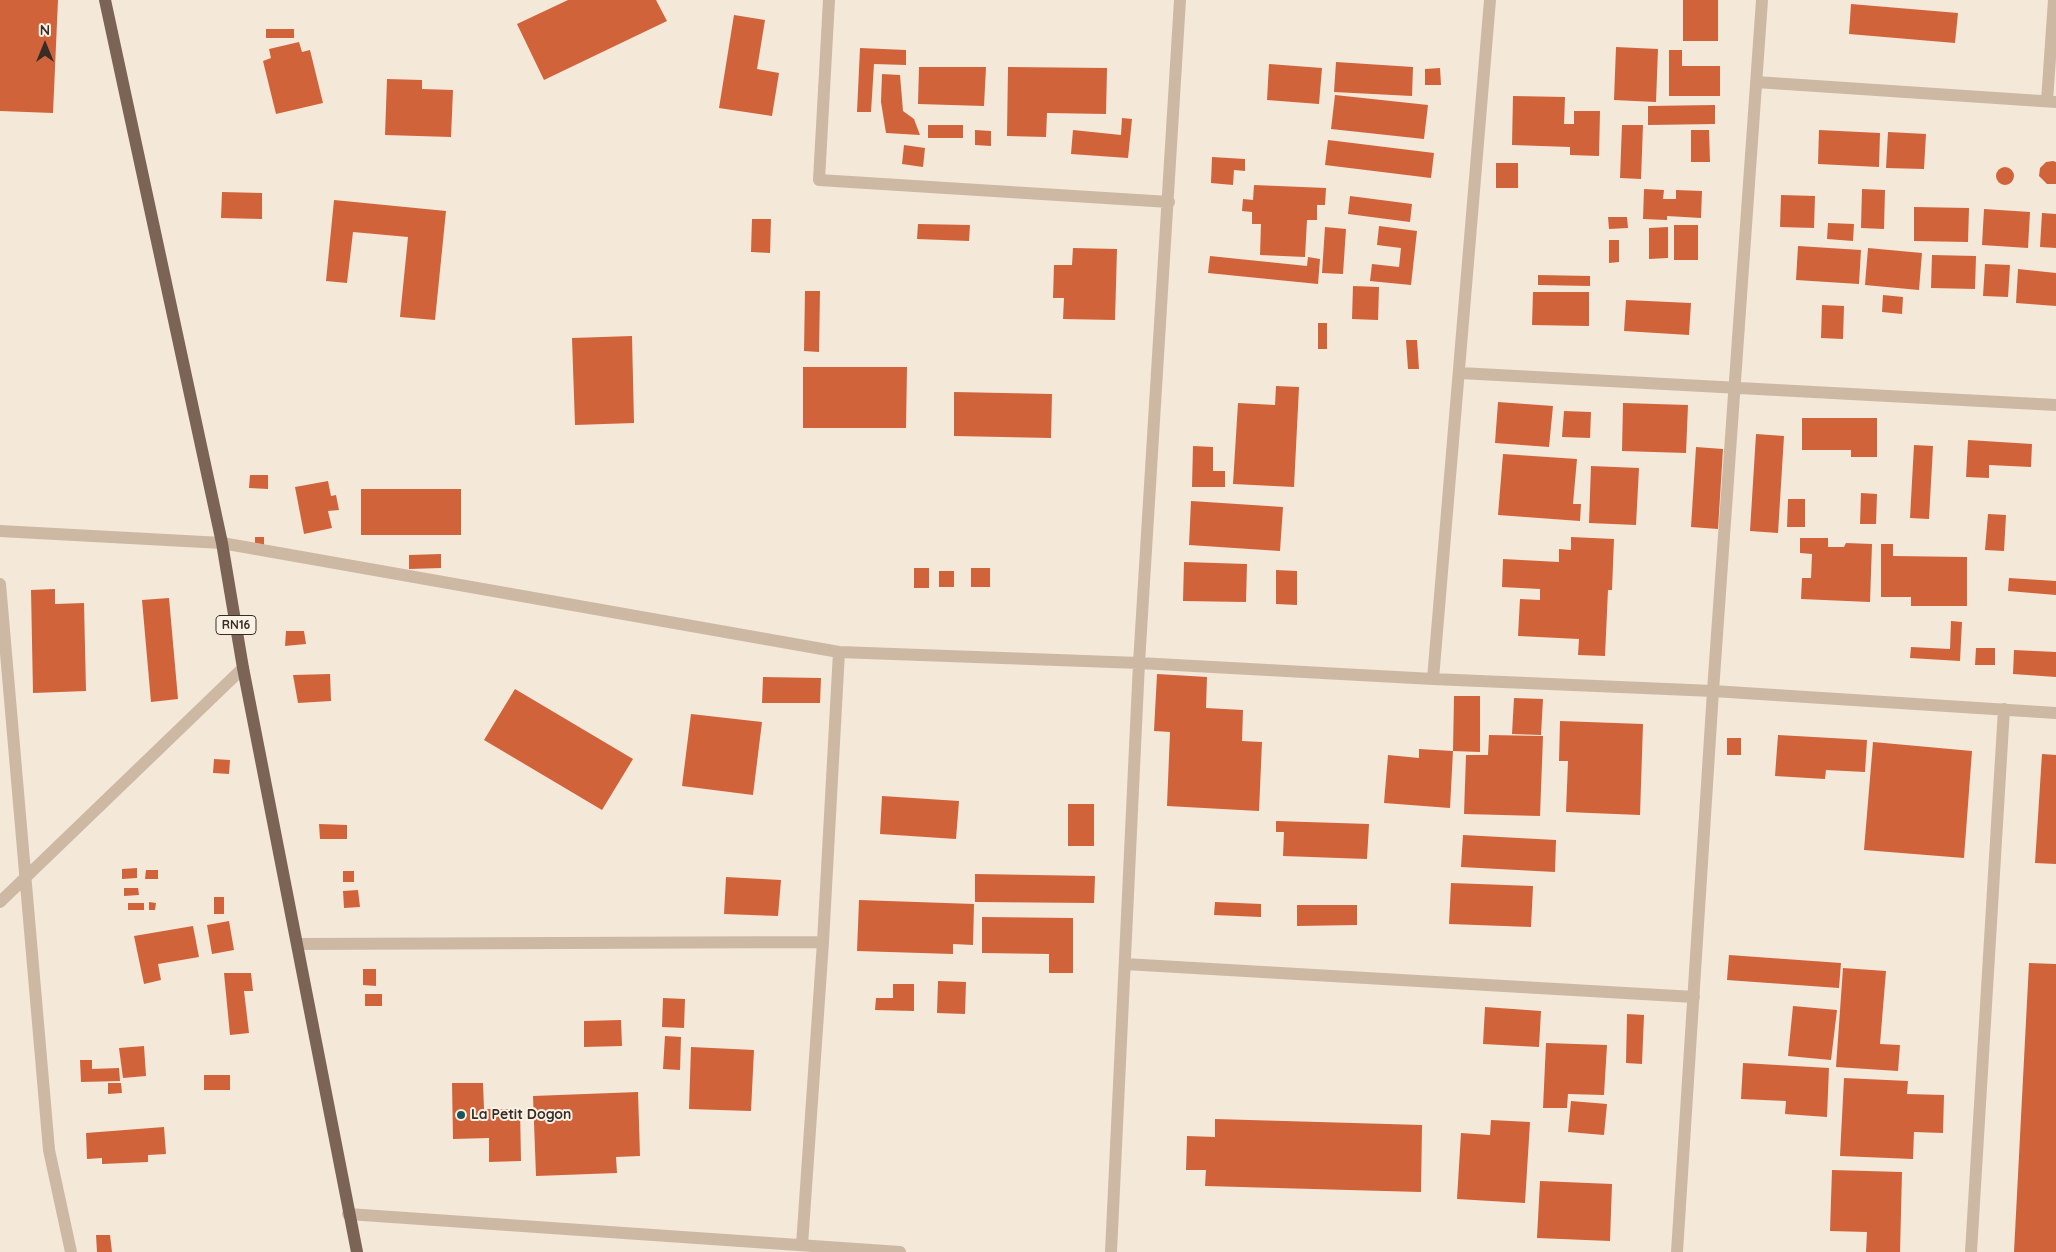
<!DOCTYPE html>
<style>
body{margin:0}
#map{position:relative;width:2056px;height:1252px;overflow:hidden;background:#f4e8d9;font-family:Quicksand,sans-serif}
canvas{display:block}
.north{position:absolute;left:20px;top:20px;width:50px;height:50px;-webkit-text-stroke:4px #fbf2e6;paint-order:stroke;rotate:0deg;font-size:14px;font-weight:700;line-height:20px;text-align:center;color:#382c27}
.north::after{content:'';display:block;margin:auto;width:18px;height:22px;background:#382c27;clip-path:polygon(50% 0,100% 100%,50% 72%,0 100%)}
</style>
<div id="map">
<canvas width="2056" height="1252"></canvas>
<div class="north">N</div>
</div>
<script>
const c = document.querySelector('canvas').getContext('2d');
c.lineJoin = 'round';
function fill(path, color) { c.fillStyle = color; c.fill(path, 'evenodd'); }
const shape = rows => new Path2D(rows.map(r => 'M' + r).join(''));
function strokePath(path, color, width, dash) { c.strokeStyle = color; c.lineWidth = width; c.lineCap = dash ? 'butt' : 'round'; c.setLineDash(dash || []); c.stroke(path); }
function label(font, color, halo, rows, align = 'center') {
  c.font = font + ' Quicksand,sans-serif'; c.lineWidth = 4; c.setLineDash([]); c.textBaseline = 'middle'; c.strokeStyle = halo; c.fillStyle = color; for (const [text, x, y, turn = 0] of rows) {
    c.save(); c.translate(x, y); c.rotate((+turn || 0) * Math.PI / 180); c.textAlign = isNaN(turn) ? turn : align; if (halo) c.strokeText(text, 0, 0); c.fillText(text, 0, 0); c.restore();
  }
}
const building = shape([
 [0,0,58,0,53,113,0,111],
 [568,0,656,0,667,21,544,80,517,24],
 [1683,0,1718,0,1718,41,1683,41],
 [1851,4,1958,13,1955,43,1849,34],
 [734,15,765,20,757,69,779,73,772,116,719,108],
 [266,29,294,29,294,38,266,38],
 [299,42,302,52,310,50,323,103,276,114,263,61,271,58,269,49],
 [1616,47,1658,49,1656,102,1614,100],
 [860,48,906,50,906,65,874,64,871,112,857,112],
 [1669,50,1682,50,1682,66,1720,66,1720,96,1669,96],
 [1336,62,1413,67,1412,96,1334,92],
 [1269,64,1322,68,1319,104,1267,100],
 [919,67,986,67,984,106,918,104],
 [1008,67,1107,68,1106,114,1047,113,1046,137,1007,136],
 [1440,68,1441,85,1425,85,1425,69],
 [882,74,900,75,903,111,914,119,920,135,886,133,881,102],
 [387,79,422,80,422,89,453,90,451,137,385,135],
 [1335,95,1428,105,1424,139,1331,129],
 [1513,96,1565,97,1564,124,1574,124,1574,111,1600,111,1599,156,1570,155,1570,147,1512,145],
 [1715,105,1715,124,1648,125,1648,106],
 [1122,118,1132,119,1128,158,1071,154,1073,130,1121,135],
 [928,125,963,125,963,138,928,138],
 [1622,125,1643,125,1641,179,1620,178],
 [975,130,991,131,991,146,975,145],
 [1691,130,1709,130,1710,162,1691,162],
 [1819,130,1880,133,1879,167,1818,164],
 [1888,132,1926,134,1924,169,1886,168],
 [1328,140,1434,153,1431,178,1325,165],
 [904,145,925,148,923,167,902,164],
 [1212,157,1245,159,1245,171,1234,170,1233,185,1211,183],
 [2053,161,2056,162,2056,184,2047,184,2039,176,2040,168,2046,162],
 [1496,163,1518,163,1518,188,1496,188],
 '1996 176a9 9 0 1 1 18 0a9 9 0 1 1-18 0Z',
 [1254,185,1326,188,1325,205,1317,205,1317,220,1307,220,1305,257,1260,255,1261,224,1252,224,1252,212,1242,211,1243,199,1253,200],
 [1644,189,1664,190,1663,199,1676,199,1676,190,1702,191,1701,218,1667,216,1667,220,1643,219],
 [1862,189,1885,190,1884,229,1861,228],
 [222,192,262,193,262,219,221,218],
 [1781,195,1815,196,1814,228,1780,227],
 [1350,196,1412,204,1410,222,1348,214],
 [334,200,446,211,435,320,400,317,408,237,353,232,347,283,326,281],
 [1914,207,1969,208,1968,242,1914,241],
 [1984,209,2030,212,2028,248,1982,245],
 [2042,213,2056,214,2056,248,2040,247],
 [1608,217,1627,217,1628,228,1609,229],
 [752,219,771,219,770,253,751,252],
 [1828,223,1854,224,1853,241,1827,239],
 [918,224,970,225,969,241,917,239],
 [1674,225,1698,225,1698,260,1674,260],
 [1379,226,1417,231,1411,285,1370,281,1372,264,1399,267,1401,248,1377,245],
 [1325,227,1346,229,1343,274,1322,273],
 [1668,227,1668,258,1649,259,1649,228],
 [1609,240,1619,240,1619,262,1609,263],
 [1798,246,1861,250,1859,284,1796,280],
 [1073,248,1117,249,1115,320,1063,319,1064,298,1053,298,1054,265,1072,265],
 [1868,248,1922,253,1919,290,1865,285],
 [1932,255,1976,256,1975,289,1931,288],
 [1210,256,1307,266,1308,257,1320,259,1318,284,1208,273],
 [1985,264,2010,265,2008,297,1983,296],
 [2018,269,2056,273,2056,306,2016,303],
 [1538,275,1590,276,1590,286,1538,285],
 [1353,286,1379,287,1378,320,1352,319],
 [805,291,820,291,819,352,804,351],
 [1533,292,1589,292,1589,326,1532,325],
 [1883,295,1903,297,1902,314,1882,312],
 [1626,300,1691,303,1689,335,1624,331],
 [1822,305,1844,306,1843,339,1821,338],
 [1318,323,1327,323,1327,349,1318,349],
 [632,336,634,423,575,425,572,338],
 [1406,340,1417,340,1419,369,1408,369],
 [803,367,907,367,906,428,803,428],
 [1276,386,1299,387,1294,487,1233,484,1238,403,1275,405],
 [954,392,1052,394,1051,438,954,436],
 [1498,402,1553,406,1549,447,1495,443],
 [1623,403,1688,405,1686,453,1622,451],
 [1564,411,1591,412,1590,438,1562,437],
 [1802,418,1877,418,1877,457,1851,457,1851,450,1802,450],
 [1756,434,1784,436,1778,533,1750,531],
 [1968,440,2032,444,2031,467,1989,465,1989,478,1966,477],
 [1914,445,1933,446,1929,519,1910,518],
 [1193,446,1213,447,1213,471,1225,471,1225,487,1192,487],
 [1696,447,1723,449,1718,529,1691,527],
 [1503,454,1577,459,1573,504,1581,504,1580,521,1498,515],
 [1591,466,1639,468,1636,525,1589,523],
 [250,475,268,475,268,489,249,488],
 [328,481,331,496,336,495,339,510,328,511,332,528,304,534,295,487],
 [361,489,461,489,461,535,361,535],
 [1861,493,1877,494,1876,524,1860,524],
 [1788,499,1805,499,1805,527,1787,527],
 [1191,501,1283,507,1280,551,1189,545],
 [1988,514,2006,515,2004,551,1985,550],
 [255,537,264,537,264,545,255,545],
 [1571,537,1614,539,1612,590,1608,590,1605,656,1578,655,1579,639,1518,636,1520,599,1540,600,1540,589,1502,587,1503,559,1559,562,1559,549,1571,550],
 [1800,538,1828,538,1828,547,1844,547,1846,543,1872,544,1870,602,1801,599,1802,578,1811,578,1812,554,1800,553],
 [1881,544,1893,544,1893,556,1967,557,1967,606,1911,606,1911,597,1881,597],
 [441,554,441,568,409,569,409,555],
 [1184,562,1247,564,1246,602,1183,601],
 [914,568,929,568,929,588,914,588],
 [971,568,990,568,990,587,971,587],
 [1276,570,1297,571,1297,605,1276,604],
 [939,571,954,571,954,587,939,587],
 [2009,578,2056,581,2056,595,2008,591],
 [55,589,55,604,84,603,86,691,33,693,31,590],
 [169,598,178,699,151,702,142,600],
 [1951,621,1962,622,1960,661,1910,658,1911,647,1950,649],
 [286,631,304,631,306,644,285,646],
 [1976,648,1995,648,1995,665,1975,665],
 [2014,650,2056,652,2056,677,2013,674],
 [330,674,331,701,298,703,293,675],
 [1157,674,1207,677,1206,708,1243,710,1242,741,1262,742,1259,811,1167,806,1170,732,1154,731],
 [763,677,821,678,820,703,762,703],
 [515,689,633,759,602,810,484,740],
 [1454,696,1480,696,1480,752,1453,751,1450,808,1384,803,1388,755,1419,758,1419,749,1453,751],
 [1514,698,1543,699,1541,735,1512,734],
 [691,714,762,722,753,795,682,786],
 [1560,721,1643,724,1640,815,1566,812,1568,761,1559,761],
 [1489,735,1543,736,1540,816,1464,814,1466,755,1488,755],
 [1778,735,1867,740,1865,772,1826,770,1825,779,1775,776],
 [1727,738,1741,738,1741,755,1727,755],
 [1873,742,1972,751,1964,858,1864,850],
 [2042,754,2056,755,2056,864,2035,863],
 [214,759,230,760,229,774,213,773],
 [882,796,959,801,956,839,880,834],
 [1068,804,1094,804,1094,846,1068,846],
 [1276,821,1369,824,1367,859,1283,856,1284,832,1276,832],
 [319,824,347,825,347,839,320,839],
 [1463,835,1556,840,1555,872,1461,867],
 [137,868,137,878,122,879,122,869],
 [146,870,158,870,158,879,145,879],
 [343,871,354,871,354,882,343,882],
 [975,874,1095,876,1094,903,975,902],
 [726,877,781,880,778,916,724,914],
 [1451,883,1533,886,1531,927,1449,924],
 [124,888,138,888,139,895,124,896],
 [358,890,360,907,344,908,343,891],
 [214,897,224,897,224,914,214,914],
 [859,900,974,904,973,945,953,944,953,954,857,951],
 [149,902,156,903,155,910,149,910],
 [1215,902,1261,904,1261,917,1214,915],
 [128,903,144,903,144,910,128,910],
 [1297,905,1357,905,1357,925,1297,926],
 [982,917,1073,918,1073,973,1049,973,1049,954,982,953],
 [229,921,234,950,212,954,207,925],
 [193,926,199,957,158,964,161,980,144,984,134,936],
 [1729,955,1841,963,1839,988,1727,980],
 [2029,963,2056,964,2056,1252,2014,1252],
 [1843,968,1886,971,1880,1044,1900,1045,1898,1071,1836,1067],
 [363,969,376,969,376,986,363,985],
 [224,973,251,973,253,991,244,991,249,1033,230,1035],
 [938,981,966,982,965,1014,937,1013],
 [893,984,914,984,914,1011,875,1010,876,998,893,998],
 [365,994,382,994,382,1006,365,1006],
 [663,998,685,999,684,1028,662,1027],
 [1793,1006,1837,1010,1831,1060,1788,1056],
 [1485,1007,1541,1011,1539,1047,1483,1044],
 [1627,1014,1644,1015,1642,1064,1626,1063],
 [621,1020,622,1046,584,1047,584,1021],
 [665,1036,681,1037,680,1070,663,1069],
 [1546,1043,1607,1045,1604,1095,1568,1094,1567,1108,1543,1108],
 [144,1046,146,1076,123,1078,119,1048],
 [691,1047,754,1050,751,1111,689,1109],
 [80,1060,92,1060,92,1069,119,1068,120,1081,81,1082],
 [1743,1063,1829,1068,1827,1117,1785,1114,1786,1101,1741,1099],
 [204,1075,230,1075,230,1090,204,1090],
 [1844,1078,1908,1081,1907,1094,1944,1095,1943,1133,1914,1132,1913,1159,1840,1156],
 [108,1083,121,1083,122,1093,108,1094],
 [452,1083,483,1083,484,1109,520,1109,521,1161,489,1162,489,1138,453,1139],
 [638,1092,640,1156,616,1157,617,1173,536,1176,533,1096],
 [1571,1101,1607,1104,1604,1135,1568,1132],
 [1215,1119,1422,1125,1421,1192,1205,1186,1206,1170,1186,1170,1187,1136,1215,1137],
 [1491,1120,1530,1122,1525,1203,1457,1199,1461,1133,1490,1135],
 [164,1127,166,1154,148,1155,148,1162,102,1164,102,1158,87,1159,86,1133],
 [1832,1170,1902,1172,1900,1252,1866,1252,1867,1232,1830,1231],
 [1540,1181,1612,1184,1610,1241,1537,1238],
 [96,1235,110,1235,112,1252,97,1252]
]);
const street = shape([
 [829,0,819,180,1169,202],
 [1756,82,2056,102],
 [2047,101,2054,0],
 [1460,373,2056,405],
 [0,531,222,543,839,652,1139,663,1433,679,1713,691,2056,713],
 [0,584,49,1150,71,1252],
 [1433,679,1490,0],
 [0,902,243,668],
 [298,944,823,942],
 [1125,964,1694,997],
 [348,1214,900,1252],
 [802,1245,823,942,839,652],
 [1111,1252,1139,663,1180,0],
 [1677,1252,1713,691,1762,0],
 [1971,1252,2004,709]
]);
const primary = shape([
 [105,0,222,543,243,668,357,1252]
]);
const markers = [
 [461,1115,5,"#18575d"]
];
const shields = [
 [236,625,40]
];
const shieldNames = [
 ["RN16",236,625]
];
const poiNames = [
 ["La Petit Dogon",471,1115]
];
fill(building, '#d1633b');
strokePath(street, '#cdb8a4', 12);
strokePath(primary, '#7b6356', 12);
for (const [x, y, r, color] of markers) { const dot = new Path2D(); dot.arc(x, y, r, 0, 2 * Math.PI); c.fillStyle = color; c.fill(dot); strokePath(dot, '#fbf2e6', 2); }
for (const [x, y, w] of shields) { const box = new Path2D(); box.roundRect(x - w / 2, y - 9.5, w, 19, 4); c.fillStyle = '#fbf2e6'; c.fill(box); strokePath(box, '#382c27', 1); }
label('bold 12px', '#382c27', null, shieldNames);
label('bold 14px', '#382c27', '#fbf2e6', poiNames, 'left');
</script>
